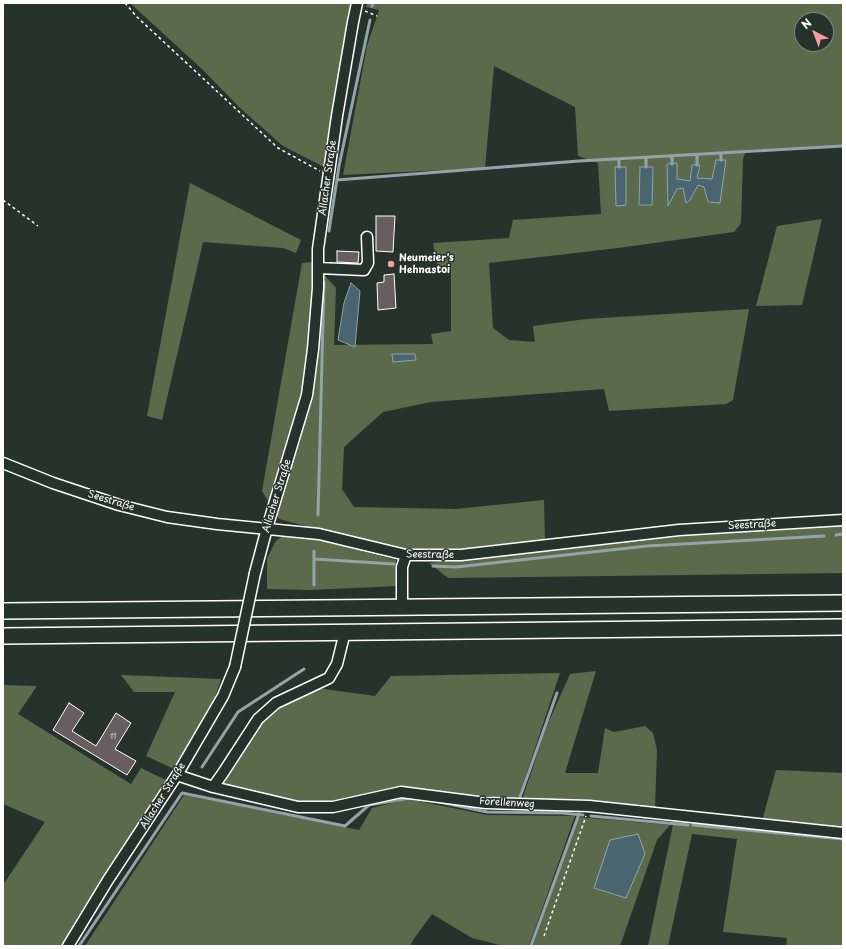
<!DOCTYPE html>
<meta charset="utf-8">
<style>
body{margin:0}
#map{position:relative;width:846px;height:949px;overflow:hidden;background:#26332d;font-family:"Playpen Sans",sans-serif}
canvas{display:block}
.frame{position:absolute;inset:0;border:4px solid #fff;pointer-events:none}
.north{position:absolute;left:794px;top:12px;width:40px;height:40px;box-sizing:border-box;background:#26332d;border:1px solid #7d8581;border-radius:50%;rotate:318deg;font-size:11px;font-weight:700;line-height:16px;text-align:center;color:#fff}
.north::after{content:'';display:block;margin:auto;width:14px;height:18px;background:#ff9aa2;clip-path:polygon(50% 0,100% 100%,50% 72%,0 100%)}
</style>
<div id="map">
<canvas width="846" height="949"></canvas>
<div class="frame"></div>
<div class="north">N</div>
</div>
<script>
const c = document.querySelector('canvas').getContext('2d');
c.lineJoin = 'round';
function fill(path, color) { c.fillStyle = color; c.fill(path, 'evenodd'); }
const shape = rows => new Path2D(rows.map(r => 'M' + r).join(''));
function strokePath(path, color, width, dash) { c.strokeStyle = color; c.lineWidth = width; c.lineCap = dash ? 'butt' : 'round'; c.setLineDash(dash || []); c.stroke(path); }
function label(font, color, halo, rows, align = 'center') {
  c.font = font + ' "Playpen Sans",sans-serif'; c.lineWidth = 3; c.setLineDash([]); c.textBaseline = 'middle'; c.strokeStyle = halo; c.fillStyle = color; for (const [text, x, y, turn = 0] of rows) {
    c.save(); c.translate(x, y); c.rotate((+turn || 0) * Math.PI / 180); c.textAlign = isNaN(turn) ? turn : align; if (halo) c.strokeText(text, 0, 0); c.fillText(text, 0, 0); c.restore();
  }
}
const green = shape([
 [130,3,354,3,326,168,283,146,240,108,203,70],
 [367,3,843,3,843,146,746,150,743,159,741,223,734,232,618,248,489,263,493,328,509,340,535,342,533,326,586,319,749,309,733,400,726,404,609,411,604,389,431,402,383,412,344,447,342,489,354,507,456,509,544,500,545,542,461,552,408,553,279,519,262,491,302,263,313,262,336,288,334,345,433,344,431,334,451,331,451,267,438,268,433,243,509,238,513,220,601,214,598,163,578,156,575,107,494,66,485,168,343,175,367,46,379,10,366,7],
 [802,20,826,20,826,44,802,44],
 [190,183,301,240,296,253,283,248,203,242,162,420,147,416],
 [822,219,802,305,756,306,777,226],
 [843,524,843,573,448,578,429,563,652,536],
 [281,537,312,538,396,560,397,586,310,590,267,589,267,559,275,542],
 [596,671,565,773,598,773,605,728,614,732,645,726,653,733,657,750,655,808,522,800,546,728,570,674],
 [560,673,518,799,399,789,333,804,301,803,236,790,223,783,264,718,277,709,317,688,375,696,391,676],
 [121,675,221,679,214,700,176,770,146,756,175,692,134,692],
 [3,685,37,686,18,714,131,784,141,768,166,780,61,946,3,946,3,885,45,822,3,804],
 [776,770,843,773,843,946,786,946,787,938,723,932,737,839,692,834,668,946,648,946,674,820,762,821],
 [184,795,359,830,372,808,408,799,487,815,575,816,529,946,504,946,472,938,432,914,413,940,410,946,85,946],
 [578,817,670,825,657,840,620,946,533,946]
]);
const water = shape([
 [716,160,726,160,720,203,708,202,704,187,698,185,690,200,686,203,683,188,677,189,668,206,667,164,677,163,677,179,690,181,692,165,700,165,697,178,712,179,716,160],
 [615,167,626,167,626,205,616,206,615,167],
 [640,167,653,167,652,205,639,205,640,167],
 [351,283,360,291,355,347,338,340,344,303,351,283],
 [392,354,415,354,416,360,393,362,392,354],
 [638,834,645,854,626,898,594,888,610,840,638,834]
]);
const stream = shape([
 [372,6,373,3],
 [646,158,646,167],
 [619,159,619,167],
 [721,160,721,153],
 [672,164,672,156],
 [697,165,697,155],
 [337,180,579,161,843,146],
 [329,231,339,166,370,20],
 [318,515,324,282],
 [836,535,843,534],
 [314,551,314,585],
 [314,559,394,564],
 [433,566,456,567,647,546,824,536],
 [202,767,238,712,304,669],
 [520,797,557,693],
 [435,801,487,812,562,813,583,815],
 [591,816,688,825],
 [693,825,843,839],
 [79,946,182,793,345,826,369,805,410,798],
 [531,946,579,814]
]);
const building = shape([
 [376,216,395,216,393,252,376,251,376,216],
 [337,251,359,252,358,263,337,262,337,251],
 [394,274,396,308,378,310,377,283,384,282,384,275,394,274],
 [69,703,84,713,72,731,96,746,116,713,131,723,115,749,136,761,127,775,53,730,69,703]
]);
const path = shape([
 [125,3,137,17,278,148,320,171],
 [365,11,377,16],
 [3,200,38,226],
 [544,936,586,816]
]);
const minor = shape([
 [318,268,364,270,368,263,367,237],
 [3,463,53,483,119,505,167,517,217,524,319,534,406,555,461,555,679,530,843,520],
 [255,573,267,528,307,395,313,349,318,288,318,249,337,116,353,22,357,3],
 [402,607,402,567,406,555],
 [177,775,213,787,298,807,333,807,401,792,486,803,589,806,843,833],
 [213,787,223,773,258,719,276,703,329,678,337,664,345,632],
 [68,946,108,880,177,775,223,696,235,667]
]);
const highway = shape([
 [3,611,843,603],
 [3,636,843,627]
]);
const minorBridge = shape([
 [235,667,255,573]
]);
const markers = [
 [391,264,4,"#ff9aa2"]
];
const numberNames = [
 ["11",113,737]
];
const streetNames = [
 ["Allacher Straße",328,178,-82],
 ["Allacher Straße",277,496,-73],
 ["Seestraße",111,501,17],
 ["Seestraße",752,525,-3],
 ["Seestraße",430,555,1],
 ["Allacher Straße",163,796,-58],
 ["Forellenweg",507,803,3]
];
const poiNames = [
 ["Neumeier's",399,258],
 ["Hehnastoi",399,270]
];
fill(green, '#5c6a4c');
fill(water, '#49656f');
strokePath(water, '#92a3a9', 1);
strokePath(stream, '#92a3a9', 3);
fill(building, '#685d60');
strokePath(building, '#fff', 1);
strokePath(minor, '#fff', 13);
strokePath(highway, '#fff', 18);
strokePath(path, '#fff', 1.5, [3, 3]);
strokePath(minor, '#26332d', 10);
strokePath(highway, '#26332d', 15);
strokePath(minorBridge, '#fff', 13, []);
strokePath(minorBridge, '#26332d', 10);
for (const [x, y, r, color] of markers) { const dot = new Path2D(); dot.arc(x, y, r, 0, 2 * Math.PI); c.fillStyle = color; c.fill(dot); strokePath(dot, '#26332d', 1.5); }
label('8px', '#d9d6d7', null, numberNames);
label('10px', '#fff', '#26332d', streetNames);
label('bold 10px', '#fff', '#26332d', poiNames, 'left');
</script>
